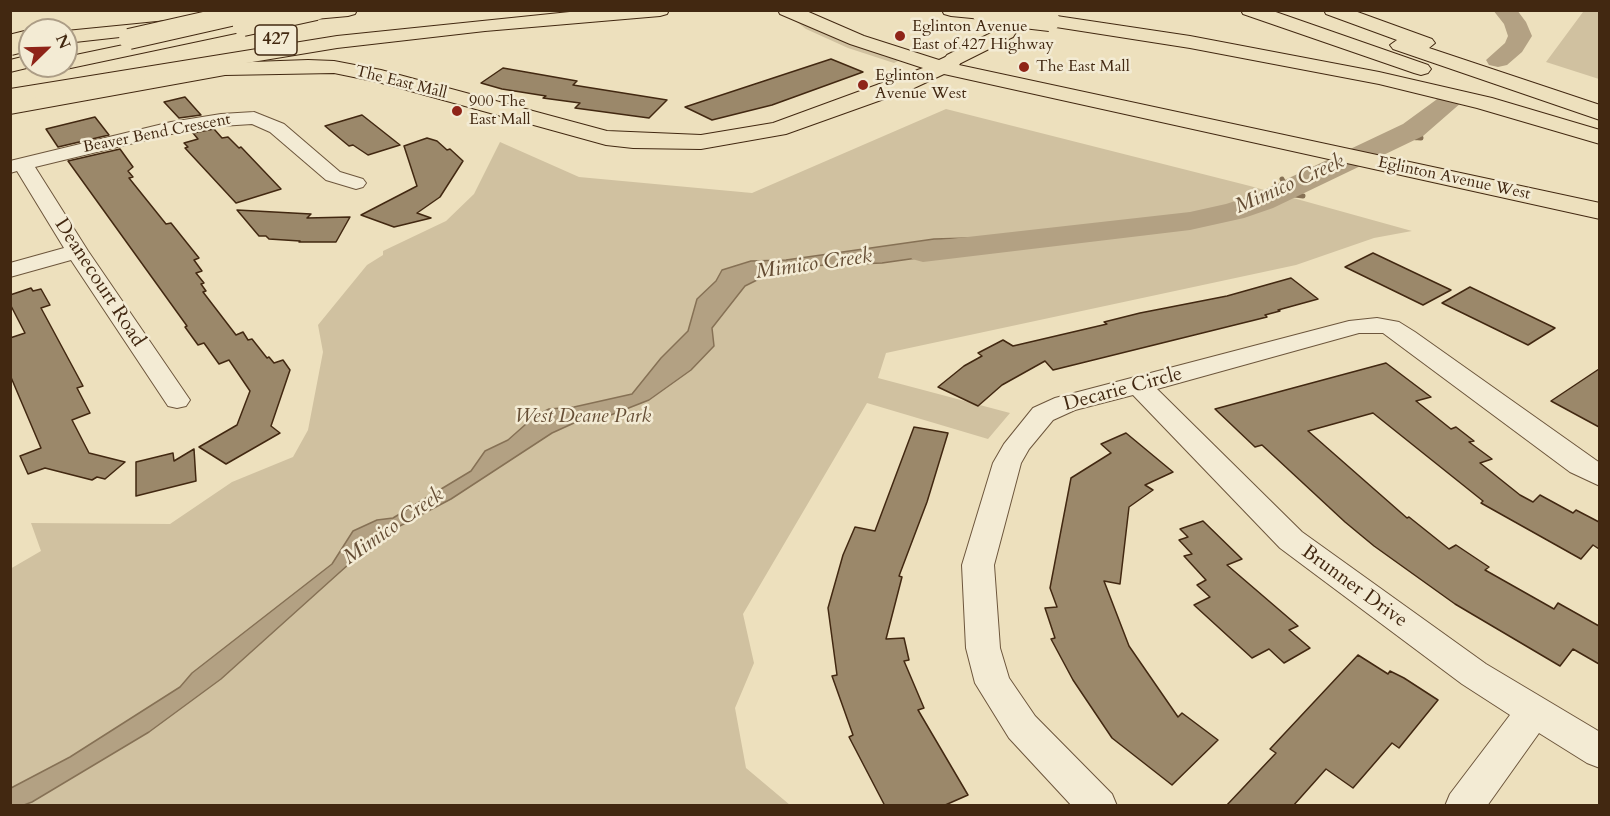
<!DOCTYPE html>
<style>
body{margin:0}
#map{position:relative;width:1610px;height:816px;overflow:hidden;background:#ede0bd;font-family:Cardo,serif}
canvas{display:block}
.frame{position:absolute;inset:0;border:12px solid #422811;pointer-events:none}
.north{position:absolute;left:18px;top:18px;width:60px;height:60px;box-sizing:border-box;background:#f3ebd4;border:2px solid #ac9d86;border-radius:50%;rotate:67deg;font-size:16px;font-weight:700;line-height:24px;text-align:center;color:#422811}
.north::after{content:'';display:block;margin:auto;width:21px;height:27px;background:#8f2418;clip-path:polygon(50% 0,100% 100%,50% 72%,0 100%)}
</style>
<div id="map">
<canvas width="1610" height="816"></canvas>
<div class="frame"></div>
<div class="north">N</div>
</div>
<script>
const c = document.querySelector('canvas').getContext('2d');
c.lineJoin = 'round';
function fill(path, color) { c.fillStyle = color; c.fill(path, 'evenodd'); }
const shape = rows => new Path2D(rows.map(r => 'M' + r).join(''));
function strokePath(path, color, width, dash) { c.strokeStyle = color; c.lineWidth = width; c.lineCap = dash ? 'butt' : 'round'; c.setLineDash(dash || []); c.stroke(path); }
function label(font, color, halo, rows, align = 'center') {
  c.font = font + ' Cardo,serif'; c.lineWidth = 5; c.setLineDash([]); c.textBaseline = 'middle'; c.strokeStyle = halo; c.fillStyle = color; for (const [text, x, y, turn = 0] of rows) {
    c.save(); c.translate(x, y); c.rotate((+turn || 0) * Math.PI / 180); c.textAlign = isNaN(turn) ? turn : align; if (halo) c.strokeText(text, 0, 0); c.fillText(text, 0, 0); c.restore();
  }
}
const green = shape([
 [1582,11,1599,11,1599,79,1546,62,1583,12],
 [789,16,885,54,883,56,900,60,894,63,848,48,806,29],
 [946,109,1250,186,1412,231,1374,238,1296,265,886,353,878,378,1010,413,988,439,867,403,743,614,754,663,735,708,746,768,790,805,11,805,10,569,41,551,31,523,170,524,232,482,293,457,308,430,323,352,318,325,367,265,383,255,383,251,446,221,474,194,500,142,579,177,752,193]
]);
const water = shape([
 [969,238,980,249,882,263,805,266,761,278,745,286,712,328,714,346,691,370,649,400,598,420,574,423,552,433,451,499,379,537,221,679,149,732,32,802,24,805,11,805,11,788,70,757,180,687,192,673,332,564,353,531,377,520,393,518,471,471,485,451,508,440,535,416,549,409,574,407,632,394,661,358,688,331,697,299,716,281,722,270,751,261,786,260,934,239,969,238]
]);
const streamFar1 = shape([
 [1397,136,1416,138]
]);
const stream = shape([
 [1398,136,1421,138],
 [1282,179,1287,189],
 [1280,193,1303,196]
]);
const river = shape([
 [1493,10,1517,10,1526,22,1532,36,1522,52,1507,65,1498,67,1489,65,1486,60,1505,43,1508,36,1504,24,1493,10],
 [1449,94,1458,97,1462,102,1423,136,1273,208,1244,218,1190,230,923,262,912,259,907,252,912,245,923,242,1190,212,1226,204,1251,196,1403,124,1440,97,1449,94]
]);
const building = shape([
 [831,59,863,72,772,105,712,120,685,107,831,59],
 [503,68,577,81,573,85,667,100,649,118,575,108,580,103,543,98,546,96,502,89,481,83,503,68],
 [185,97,201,115,179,118,164,102,185,97],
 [362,115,400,145,368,155,353,145,349,146,325,126,362,115],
 [95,117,109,135,58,147,46,129,95,117],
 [214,129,222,138,228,137,239,148,241,147,281,189,236,203,185,148,188,147,184,143,198,139,193,133,214,129],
 [427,138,437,141,447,150,450,149,463,161,440,197,417,213,431,218,394,227,361,215,417,186,404,146,427,138],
 [120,149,133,167,128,171,133,177,129,178,166,224,171,223,199,258,194,260,202,271,196,273,204,283,201,284,206,291,203,292,236,335,243,332,248,340,252,339,267,358,269,357,274,363,283,360,290,370,271,426,280,433,226,464,199,447,237,425,250,391,229,360,219,364,204,343,198,345,185,327,187,326,68,161,120,149],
 [237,210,311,214,307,218,350,217,336,242,299,242,300,241,269,239,266,236,259,236,237,210],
 [1373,253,1451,290,1423,305,1345,267,1373,253],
 [1291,278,1318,299,1278,310,1280,311,1265,315,1267,317,1053,370,1045,361,1002,385,978,406,938,387,964,366,982,356,978,353,1003,340,1013,346,1107,324,1104,322,1140,313,1227,296,1291,278],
 [1470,287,1555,328,1528,345,1442,303,1470,287],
 [31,288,33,291,41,289,50,305,41,308,83,386,77,388,90,413,72,420,89,453,125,462,105,479,97,477,92,480,45,468,28,474,20,456,41,448,10,375,10,338,25,333,10,304,10,295,31,288],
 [1386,363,1431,397,1416,401,1451,429,1456,427,1474,441,1469,442,1492,459,1480,463,1520,495,1533,502,1540,495,1573,513,1576,510,1599,522,1599,549,1593,545,1581,559,1481,503,1483,501,1373,413,1308,431,1407,518,1409,517,1449,549,1456,545,1489,567,1485,570,1554,609,1558,603,1599,626,1599,664,1573,649,1560,666,1455,604,1374,546,1345,522,1262,445,1255,447,1215,409,1386,363],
 [1599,369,1599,427,1551,401,1599,369],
 [914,427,948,433,927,502,899,576,902,577,886,639,904,638,909,660,904,661,924,708,918,710,968,795,943,806,885,806,849,737,853,735,832,676,837,675,828,608,843,555,855,527,875,531,914,427],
 [1126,433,1173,472,1145,485,1153,490,1129,507,1120,584,1104,581,1129,646,1178,717,1182,713,1218,740,1172,785,1112,738,1073,680,1051,639,1055,638,1045,608,1057,607,1050,588,1071,478,1111,453,1101,444,1126,433],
 [194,449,196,481,136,496,136,462,173,453,174,461,194,449],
 [1203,521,1242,559,1227,565,1298,626,1289,630,1310,648,1284,663,1269,649,1252,658,1194,605,1210,597,1197,585,1206,580,1184,556,1192,554,1179,540,1188,537,1180,529,1203,521],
 [1358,655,1388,674,1390,671,1404,678,1438,700,1399,748,1392,743,1353,788,1326,769,1293,806,1226,806,1276,753,1270,749,1358,655]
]);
const minor = shape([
 [254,112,284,124,340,172,363,179,366,183,363,187,356,189,326,180,270,132,252,124,221,126,171,134,35,167,88,251,190,400,186,406,177,408,168,406,71,260,10,277,10,263,64,248,17,171,10,173,10,161,171,122,221,114,254,112],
 [1377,318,1399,322,1415,332,1600,463,1600,486,1570,472,1383,333,1359,333,1157,389,1302,532,1486,664,1600,732,1600,768,1587,763,1539,733,1487,806,1445,806,1450,794,1510,715,1462,684,1280,548,1133,395,1075,410,1053,420,1029,449,1021,463,994,565,1000,648,1009,678,1035,716,1112,794,1117,806,1072,806,1009,738,975,683,966,648,962,565,993,463,1004,444,1033,408,1055,398,1349,321,1377,318]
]);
const major = shape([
 [778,10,804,10,864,36,939,60,954,53,961,55,964,59,959,65,1600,203,1600,219,944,74,912,89,786,134,701,149,633,148,606,145,378,82,334,73,225,75,10,114,10,100,225,63,308,60,334,61,381,70,607,131,701,135,773,123,923,68,850,44,780,14,778,10]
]);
const highway = shape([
 [281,10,357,10,355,14,348,16,282,22,275,20,273,16,275,12,281,10],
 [589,10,669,10,667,14,660,16,485,31,337,48,10,102,10,89,337,36,589,10],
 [942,10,990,10,991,13,989,17,982,19,951,16,944,14,942,10],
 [1002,10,1020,10,1023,21,1013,37,961,63,947,63,944,59,947,55,999,29,1005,21,1002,10],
 [1241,10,1270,10,1428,65,1431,69,1428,73,1421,75,1414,73,1243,14,1241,10],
 [1324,10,1352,10,1432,39,1435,43,1429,48,1600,105,1600,120,1393,49,1390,45,1397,40,1326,14,1324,10],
 [1050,15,1190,36,1379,72,1492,98,1600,130,1600,144,1477,108,1379,84,1190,48,1043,25,1041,21,1043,17,1050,15],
 [243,20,250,22,253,26,250,30,66,69,58,66,66,66,66,57,243,20],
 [167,21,174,23,177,27,174,31,66,43,66,31,167,21],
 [30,55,30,66,35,66,10,72,10,60,30,55]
]);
const highwayBridge = shape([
 [982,13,1050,21],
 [243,26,316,10],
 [129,39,257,10],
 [10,45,30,40]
]);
const markers = [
 [900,36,6,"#8f2418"],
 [1024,67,6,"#8f2418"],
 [863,85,6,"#8f2418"],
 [457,111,6,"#8f2418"]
];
const farPoinames = [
 ["Eglinton Avenue",912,27],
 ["East of 427 Highway",912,45],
 ["The East Mall",1036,67],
 ["Eglinton",875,76],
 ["Avenue West",875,94],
 ["900 The",469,102],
 ["East Mall",469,120]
];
const farStreetnames = [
 ["The East Mall",401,83,14],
 ["Beaver Bend Crescent",157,134,-11],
 ["Eglinton Avenue West",1454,179,12]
];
const shields = [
 [276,40,42]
];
const shieldNames = [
 ["427",276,40]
];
const streetNames = [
 ["Deanecourt Road",99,283,57],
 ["Decarie Circle",1123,390,-15],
 ["Brunner Drive",1354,587,36]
];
const parkNames = [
 ["West Deane Park",583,417]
];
const waterNames = [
 ["Mimico Creek",1290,185,-24],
 ["Mimico Creek",814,265,-8],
 ["Mimico Creek",394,527,-35]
];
fill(green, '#d0c1a0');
fill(water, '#b3a183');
strokePath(water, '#867155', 1.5);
strokePath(streamFar1, '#867155', 4.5);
strokePath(stream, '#867155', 5);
fill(river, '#b3a183');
fill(building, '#9b886a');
strokePath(building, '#422811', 1.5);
strokePath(minor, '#6d563c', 2);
strokePath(major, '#422811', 2);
strokePath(highway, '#422811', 2);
fill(minor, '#f3ebd4');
fill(major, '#ede0bd');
fill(highway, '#ede0bd');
strokePath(highwayBridge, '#422811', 22, []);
strokePath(highwayBridge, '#ede0bd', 20);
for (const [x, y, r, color] of markers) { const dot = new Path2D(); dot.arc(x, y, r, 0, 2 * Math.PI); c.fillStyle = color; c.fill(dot); strokePath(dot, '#f3ebd4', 2); }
label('16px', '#422811', '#f3ebd4', farPoinames, 'left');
label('16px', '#422811', '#f3ebd4', farStreetnames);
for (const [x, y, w] of shields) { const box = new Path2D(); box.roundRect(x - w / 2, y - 15, w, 30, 4.5); c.fillStyle = '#f3ebd4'; c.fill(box); strokePath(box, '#422811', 1.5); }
label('bold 18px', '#422811', null, shieldNames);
label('20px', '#422811', '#f3ebd4', streetNames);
label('italic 20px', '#664e35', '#f3ebd4', parkNames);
label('italic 21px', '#644c33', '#f3ebd4', waterNames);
</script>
